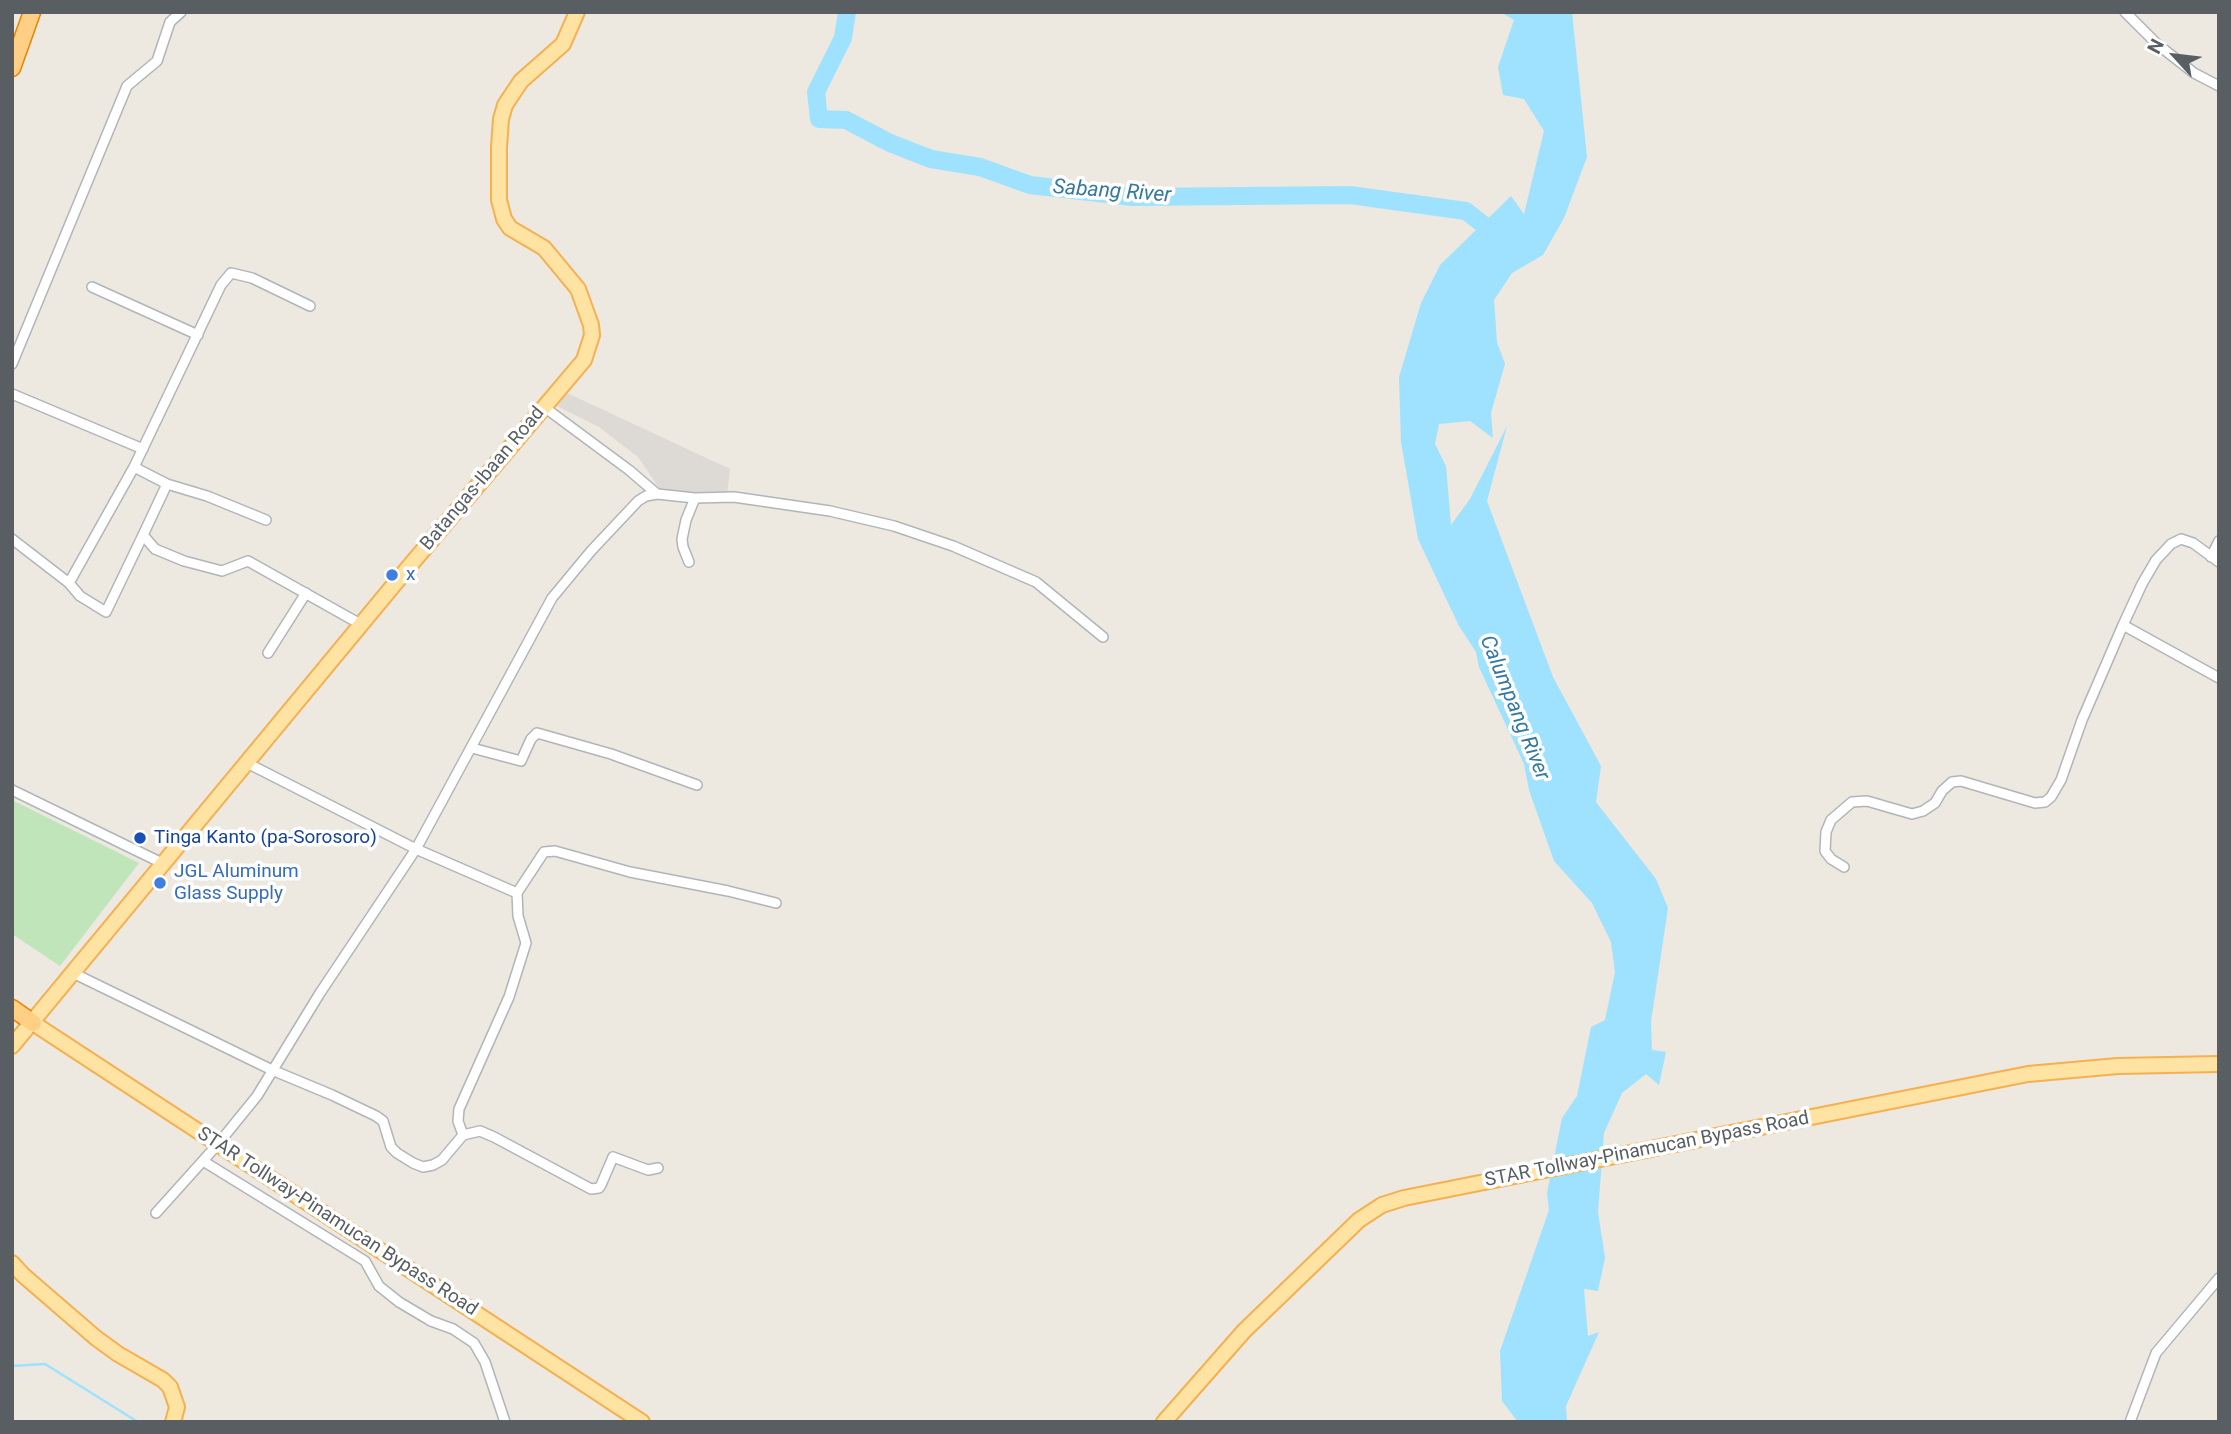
<!DOCTYPE html>
<style>
body{margin:0}
#map{position:relative;width:2231px;height:1434px;overflow:hidden;background:#ede8e0;font-family:Roboto,sans-serif}
canvas{display:block}
.frame{position:absolute;inset:0;border:14px solid #595e62;pointer-events:none}
.north{position:absolute;left:2140px;top:21px;width:70px;height:70px;-webkit-text-stroke:5px #fff;paint-order:stroke;rotate:297deg;font-size:19px;font-weight:700;line-height:28px;text-align:center;color:#595e62}
.north::after{content:'';display:block;margin:auto;width:24px;height:32px;background:#595e62;clip-path:polygon(50% 0,100% 100%,50% 72%,0 100%)}
</style>
<div id="map">
<canvas width="2231" height="1434"></canvas>
<div class="frame"></div>
<div class="north">N</div>
</div>
<script>
const c = document.querySelector('canvas').getContext('2d');
c.lineJoin = 'round';
function fill(path, color) { c.fillStyle = color; c.fill(path, 'evenodd'); }
const shape = rows => new Path2D(rows.map(r => 'M' + r).join(''));
function strokePath(path, color, width, dash) { c.strokeStyle = color; c.lineWidth = width; c.lineCap = dash ? 'butt' : 'round'; c.setLineDash(dash || []); c.stroke(path); }
function label(font, color, halo, rows, align = 'center') {
  c.font = font + ' Roboto,sans-serif'; c.lineWidth = 7; c.setLineDash([]); c.textBaseline = 'middle'; c.strokeStyle = halo; c.fillStyle = color; for (const [text, x, y, turn = 0] of rows) {
    c.save(); c.translate(x, y); c.rotate((+turn || 0) * Math.PI / 180); c.textAlign = isNaN(turn) ? turn : align; if (halo) c.strokeText(text, 0, 0); c.fillText(text, 0, 0); c.restore();
  }
}
const industrial = shape([
 [565,392,730,469,727,495,662,492,638,457,599,427,557,406]
]);
const green = shape([
 [12,800,139,863,60,966,12,934]
]);
const water = shape([
 [1500,12,1572,12,1587,157,1564,218,1543,255,1512,273,1494,300,1497,342,1505,364,1491,413,1493,438,1470,421,1439,424,1435,444,1446,466,1451,525,1470,499,1507,426,1487,501,1553,677,1601,766,1596,802,1656,879,1668,908,1651,1022,1652,1050,1666,1052,1659,1085,1646,1074,1622,1093,1604,1133,1598,1212,1605,1258,1598,1291,1584,1289,1588,1336,1599,1332,1566,1406,1567,1422,1518,1422,1502,1401,1500,1351,1549,1210,1547,1193,1562,1118,1577,1096,1591,1027,1605,1020,1615,972,1611,942,1592,903,1554,861,1529,790,1524,764,1479,667,1476,652,1459,626,1418,539,1401,442,1399,377,1421,303,1440,265,1511,196,1524,214,1544,131,1524,99,1503,95,1498,67,1514,20]
]);
const stream = shape([
 [12,1366,45,1364,138,1422]
]);
const river = shape([
 [847,12,843,38,816,92,819,119,846,120,890,143,931,159,980,167,1030,185,1132,197,1350,195,1466,211,1499,237]
]);
const street = shape([
 [2125,12,2157,44,2194,73,2219,86],
 [92,287,198,335],
 [12,364,127,86,157,61,170,22,181,12],
 [12,394,143,449],
 [544,407,629,470,657,494,695,498,734,497,830,511,894,526,953,546,1036,582,1103,637],
 [134,467,167,484,143,535],
 [167,484,207,496,266,520],
 [12,539,69,583,80,596,106,612,143,535,155,549,184,561,222,571,248,561,362,625],
 [2211,557,2219,541],
 [689,562,683,547,682,539,686,520,695,498],
 [2219,562,2193,543,2181,539,2171,544,2156,560,2142,584,2123,625,2219,678],
 [69,583,134,467,221,285,231,273,252,278,310,306],
 [268,653,306,593],
 [472,748,521,761,531,739,537,733,611,754,697,785],
 [247,763,416,849,517,893,544,852,555,851,630,872,728,891,776,903],
 [12,790,164,864],
 [1844,867,1831,859,1825,851,1826,832,1831,820,1852,802,1867,801,1912,814,1923,811,1935,803,1942,791,1952,782,1961,781,2035,803,2045,802,2051,797,2061,780,2082,720,2123,625],
 [73,973,272,1070,332,1095,376,1116,383,1121,391,1147,397,1153,413,1163,423,1167,433,1165,442,1160,463,1135,480,1131,494,1137,591,1189,599,1188,601,1185,613,1157,648,1170,658,1168],
 [463,1135,458,1121,459,1109,509,997,526,943,518,916,517,893],
 [203,1161,365,1261,379,1286,399,1302,431,1321,453,1329,474,1343,485,1362,505,1422],
 [156,1213,218,1144,257,1096,320,993,416,849,552,598,591,551,638,501,646,496,657,494],
 [2130,1422,2156,1353,2219,1278]
]);
const primary = shape([
 [33,1023,642,1422],
 [12,1046,407,569,584,360,592,335,591,325,578,289,544,248,510,228,504,219,499,200,499,147,501,119,505,105,521,81,563,44,577,12],
 [12,1263,23,1275,96,1338,118,1354,163,1380,170,1387,177,1407,173,1422],
 [1164,1422,1244,1331,1359,1220,1382,1205,1404,1198,2028,1074,2118,1066,2219,1064]
]);
const highway = shape([
 [12,68,32,12],
 [12,1008,33,1023]
]);
const markers = [
 [392,575,7,"#3f7fe0"],
 [140,838,7,"#1a4fb4"],
 [160,883,7,"#3f7fe0"]
];
const streetNames = [
 ["Batangas-Ibaan Road",483,479,-50],
 ["STAR Tollway-Pinamucan Bypass Road",1647,1150,-11],
 ["STAR Tollway-Pinamucan Bypass Road",337,1222,33]
];
const shopNames = [
 ["x",406,575],
 ["JGL Aluminum",174,872],
 ["Glass Supply",174,894]
];
const transitNames = [
 ["Tinga Kanto (pa-Sorosoro)",154,838]
];
const waterNames = [
 ["Sabang River",1112,192,4],
 ["Calumpang River",1514,708,68]
];
fill(industrial, '#dddad5');
fill(green, '#c1e5bb');
fill(water, '#9ee2ff');
strokePath(stream, '#9ee2ff', 2.5);
strokePath(river, '#9ee2ff', 18);
strokePath(street, '#b1b5b9', 12);
strokePath(primary, '#f5b051', 18);
strokePath(highway, '#ed8200', 19);
strokePath(street, '#fff', 9);
strokePath(primary, '#ffe3a3', 14);
strokePath(highway, '#ffcf85', 16);
for (const [x, y, r, color] of markers) { const dot = new Path2D(); dot.arc(x, y, r, 0, 2 * Math.PI); c.fillStyle = color; c.fill(dot); strokePath(dot, '#fff', 2.5); }
label('19px', '#595e62', '#fff', streetNames);
label('19px', '#366cbe', '#fff', shopNames, 'left');
label('19px', '#164399', '#fff', transitNames, 'left');
label('italic 21px', '#3578a1', '#fff', waterNames);
</script>
